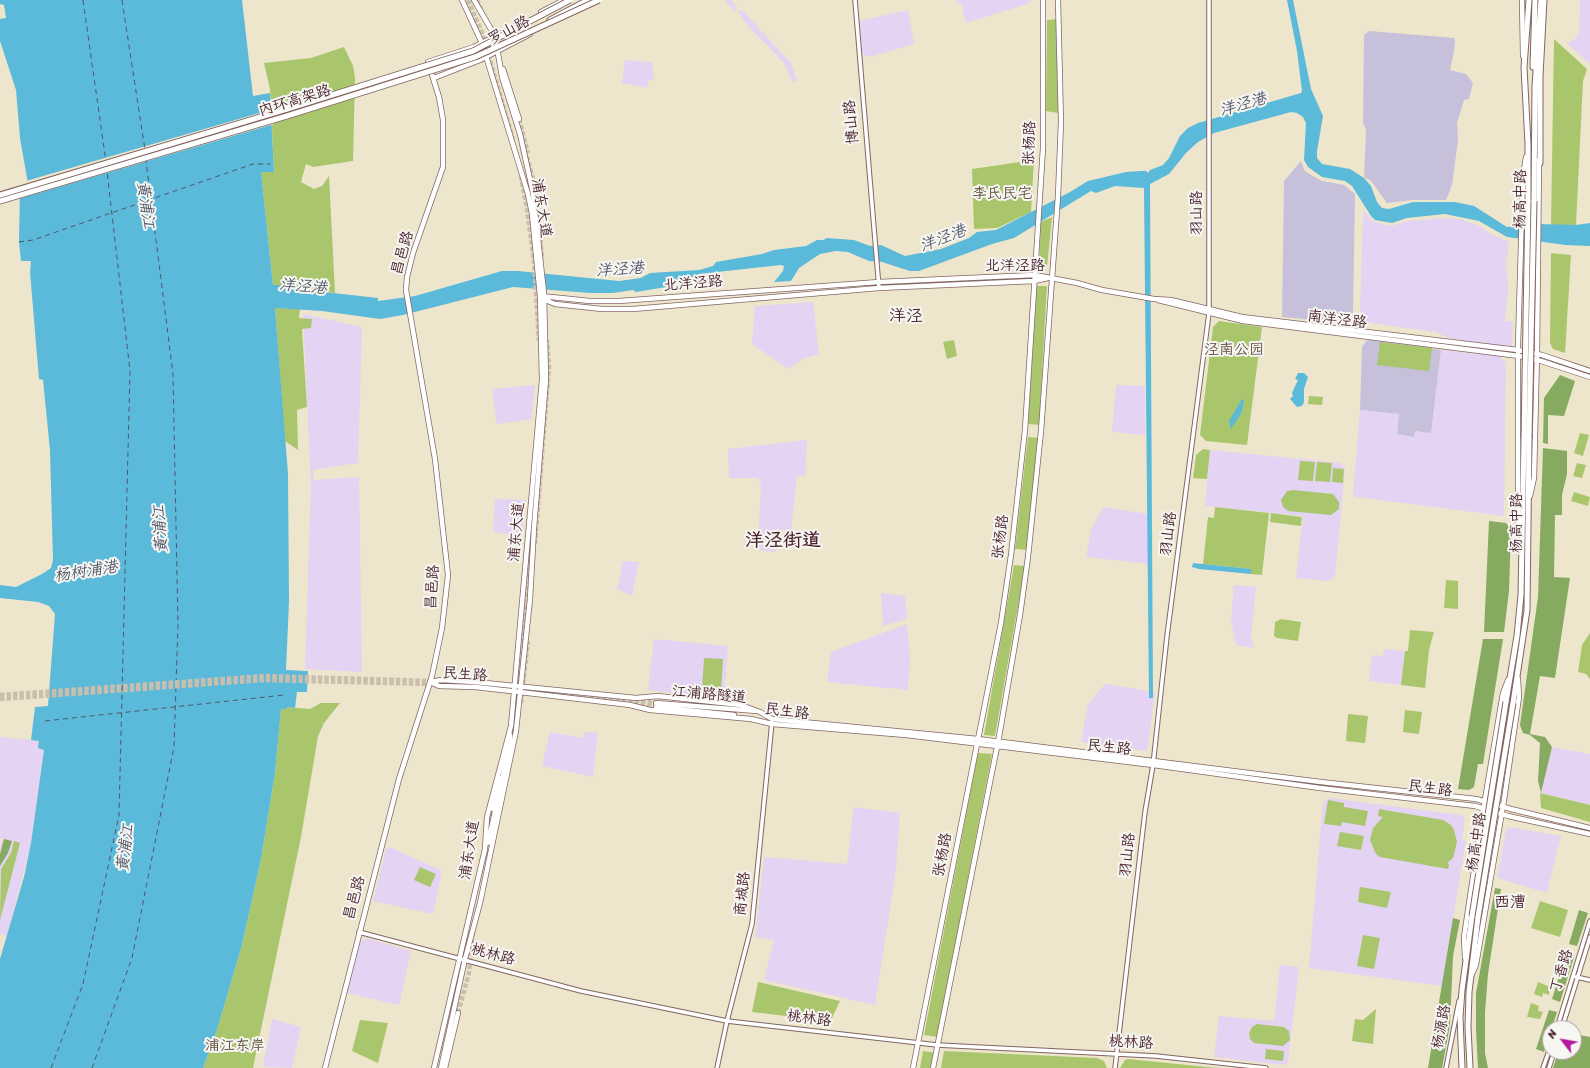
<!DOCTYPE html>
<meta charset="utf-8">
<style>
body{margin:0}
#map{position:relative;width:1590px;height:1068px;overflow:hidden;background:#ede6cc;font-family:Sriracha,sans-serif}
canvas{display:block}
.north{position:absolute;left:1542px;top:1020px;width:40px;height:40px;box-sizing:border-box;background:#f6f6f2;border:1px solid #b1a0a2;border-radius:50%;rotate:301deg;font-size:11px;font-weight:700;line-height:16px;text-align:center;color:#4a1f2b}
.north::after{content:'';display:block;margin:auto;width:14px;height:18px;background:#b5179e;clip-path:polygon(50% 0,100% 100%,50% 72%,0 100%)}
</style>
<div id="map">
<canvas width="1590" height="1068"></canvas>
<div class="north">N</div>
</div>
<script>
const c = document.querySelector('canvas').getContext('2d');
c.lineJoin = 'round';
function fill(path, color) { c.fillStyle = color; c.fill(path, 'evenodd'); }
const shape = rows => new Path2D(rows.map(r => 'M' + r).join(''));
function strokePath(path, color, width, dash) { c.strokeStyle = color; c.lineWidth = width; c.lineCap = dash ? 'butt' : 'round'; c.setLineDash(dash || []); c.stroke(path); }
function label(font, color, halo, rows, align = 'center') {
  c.font = font + ' Sriracha,"LXGW WenKai TC",sans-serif'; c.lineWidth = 4; c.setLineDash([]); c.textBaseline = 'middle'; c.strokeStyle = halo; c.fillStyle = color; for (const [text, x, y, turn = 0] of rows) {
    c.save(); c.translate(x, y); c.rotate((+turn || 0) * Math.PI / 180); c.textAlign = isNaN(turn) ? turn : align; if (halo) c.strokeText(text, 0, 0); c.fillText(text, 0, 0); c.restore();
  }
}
const built = shape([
 [724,0,731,0,738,8,735,11],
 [956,0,1032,0,1027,4,966,23,961,3,956,3],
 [1577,0,1590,0,1590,64,1567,43,1575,39,1579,32,1580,1],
 [742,10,791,63,797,81,793,82,784,63,748,26,738,12],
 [908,10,914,44,870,57,864,55,861,50,859,21],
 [625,60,652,62,654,80,648,81,647,88,622,83],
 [1363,210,1374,222,1391,226,1407,221,1443,218,1460,219,1478,225,1493,235,1509,242,1506,263,1508,288,1505,321,1513,322,1512,345,1509,347,1449,338,1435,332,1364,322,1360,315],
 [813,302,819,354,803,359,788,369,752,344,755,306],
 [303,314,362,327,358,463,313,470,314,480,359,477,362,672,305,669,311,484],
 [1441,350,1498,356,1506,362,1504,516,1356,497,1353,495,1360,410,1399,414,1397,434,1413,437,1414,431,1431,433],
 [535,385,532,419,497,424,492,389],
 [1116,385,1145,386,1145,435,1112,432],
 [807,440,805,476,797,476,791,530,779,530,776,552,758,550,761,485,758,478,729,478,728,449],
 [1210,450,1341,463,1345,469,1335,576,1332,579,1328,581,1296,578,1303,516,1205,506],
 [495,499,526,500,522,536,493,532],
 [1104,507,1148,514,1148,564,1086,557,1091,529],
 [623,561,639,562,632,596,617,589],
 [1234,585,1256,587,1251,635,1254,648,1236,645,1231,620],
 [881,593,905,596,907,619,883,626],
 [907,624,910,658,908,690,827,682,831,652],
 [654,639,728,646,724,699,648,690],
 [1384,649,1405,651,1401,685,1369,681,1372,655,1383,656],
 [1105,684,1155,692,1147,751,1081,742,1088,704],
 [550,732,583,738,584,732,598,733,593,777,542,766],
 [0,737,40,741,44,750,30,848,7,936,0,934,0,849,2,838,0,838],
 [1552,747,1590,754,1590,805,1541,793],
 [1329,798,1461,815,1465,819,1462,839,1466,840,1442,986,1309,968,1323,802],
 [854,807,900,813,896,870,875,1005,764,980,774,940,755,937,764,857,847,864],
 [1508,827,1561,836,1547,893,1497,878,1506,830],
 [390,847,442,871,433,914,373,901,386,849],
 [366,938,411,951,399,1005,347,993,359,943],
 [1280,965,1299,967,1288,1063,1283,1065,1214,1057,1219,1016,1274,1021],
 [272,1019,301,1027,292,1068,263,1067]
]);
const industrial = shape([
 [1369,31,1455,38,1454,52,1450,70,1466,74,1473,83,1469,99,1464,100,1457,123,1458,140,1452,185,1446,200,1413,200,1387,203,1371,181,1364,177,1366,130,1363,123,1364,35],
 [1301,161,1305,171,1313,176,1322,181,1344,185,1355,194,1353,313,1349,321,1346,323,1282,317,1284,181],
 [1370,340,1441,350,1431,433,1415,431,1414,437,1397,434,1399,414,1360,410,1362,347,1366,341]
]);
const green = shape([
 [1057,19,1058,113,1046,111,1047,20],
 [1554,39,1587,69,1583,81,1576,225,1551,225],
 [344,47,353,66,355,77,353,161,313,167,306,164,301,182,314,189,322,186,329,176,335,293,285,285,273,285,261,172,274,171,270,89,264,63,311,58],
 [1034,160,1031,212,997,228,974,229,972,169],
 [1052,217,1047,267,1039,266,1041,222],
 [1551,253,1571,255,1565,353,1553,349,1550,343],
 [1037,286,1047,286,1039,425,1028,424],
 [275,308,300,309,299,318,312,319,311,328,302,329,307,407,297,410,298,450,285,441],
 [1219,321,1262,327,1247,445,1206,441,1200,435,1213,327],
 [954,340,957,356,947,359,943,342],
 [1380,342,1432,348,1429,371,1377,365],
 [1309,396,1323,397,1322,405,1308,404],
 [1580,433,1589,435,1583,456,1574,453],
 [1028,437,1040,438,1027,550,1015,549],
 [1203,449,1210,450,1207,479,1193,478,1196,455],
 [1300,461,1315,462,1313,481,1298,480],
 [1317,462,1332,463,1330,482,1315,481],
 [1577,463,1586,465,1582,478,1573,476],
 [1333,468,1344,469,1343,483,1332,482],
 [1293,490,1333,494,1339,502,1339,509,1331,515,1288,511,1283,507,1281,500,1287,491],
 [1574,492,1590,497,1588,506,1571,501],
 [1215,507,1269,513,1262,575,1251,574,1251,569,1203,564,1208,517,1214,518],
 [1271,513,1302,517,1301,526,1270,522],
 [1014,565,1025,566,995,736,984,735],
 [1446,580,1458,581,1458,609,1444,608],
 [1281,619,1301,622,1298,641,1277,638,1274,636,1275,622],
 [1410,630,1434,632,1429,650,1425,688,1401,685,1405,651,1408,651],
 [1590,633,1590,679,1586,674,1578,672,1582,645],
 [704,658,723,659,721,690,702,689],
 [321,703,340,703,324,723,318,736,301,837,253,1068,203,1068,216,1033,242,945,261,859,275,773,281,708,286,707,310,709],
 [1405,710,1422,712,1419,734,1403,732],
 [1348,714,1368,716,1365,743,1346,741],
 [978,753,992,754,937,1037,924,1035],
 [1540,793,1590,805,1590,822,1541,808],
 [1328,800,1344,803,1344,807,1368,811,1365,826,1342,822,1341,826,1324,824],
 [1379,809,1443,820,1451,825,1454,830,1457,842,1453,858,1447,863,1449,864,1448,869,1380,857,1376,854,1370,840,1373,828,1383,817,1378,816],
 [1340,832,1364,836,1361,850,1337,846],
 [14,841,20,843,0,920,1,869,11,853],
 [420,867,436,874,430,887,414,880],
 [1360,887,1391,892,1387,908,1358,902],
 [1540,901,1568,910,1560,937,1531,928],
 [1363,935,1380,938,1374,969,1357,966],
 [758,982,840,1001,832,1018,828,1021,752,1012],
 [1538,982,1550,987,1549,995,1543,993,1542,997,1534,994],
 [1531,1003,1539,1006,1538,1011,1543,1012,1540,1019,1527,1017],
 [1376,1009,1373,1044,1352,1041,1355,1019,1363,1020],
 [360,1020,388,1023,378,1063,352,1051],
 [1257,1024,1284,1027,1289,1031,1290,1040,1283,1046,1254,1043,1250,1039,1249,1033,1252,1027],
 [1266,1049,1284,1051,1283,1061,1265,1059],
 [923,1051,936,1053,933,1068,920,1068],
 [944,1051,1097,1058,1104,1061,1107,1068,941,1068],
 [1125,1060,1128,1059,1217,1068,1120,1068]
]);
const forest = shape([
 [1560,375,1575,381,1564,416,1548,415,1548,444,1543,443,1544,398],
 [1543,448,1567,451,1567,474,1562,495,1562,515,1555,515,1554,577,1570,578,1555,678,1540,676,1530,734,1545,737,1552,747,1541,793,1538,781,1540,743,1530,735,1523,733,1520,725,1538,597],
 [1489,521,1506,523,1511,529,1509,591,1504,632,1484,632],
 [1483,639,1503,639,1483,764,1478,764,1474,787,1469,790,1458,789],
 [4,839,12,841,8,853,0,866,0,854],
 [1495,888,1501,889,1488,974,1485,1012,1485,1053,1488,1068,1478,1068,1476,1030,1476,993],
 [1579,910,1588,913,1577,946,1569,944],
 [1453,918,1460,920,1453,956,1450,1025,1442,1068,1428,1068],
 [1566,955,1574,957,1560,1002,1552,999],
 [1549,1010,1557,1012,1552,1028,1550,1028,1544,1052,1536,1049],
 [1574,1034,1590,1037,1590,1068,1553,1068,1558,1052,1574,1052]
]);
const water = shape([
 [0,0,242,0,253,96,270,93,274,172,261,172,273,285,285,285,324,292,378,298,378,301,415,296,502,271,518,271,619,281,641,278,650,273,699,270,713,266,716,262,762,254,774,250,806,246,817,240,823,240,827,238,854,240,870,246,881,245,905,256,941,249,969,238,977,232,996,230,1070,192,1088,181,1126,172,1141,171,1146,171,1148,173,1150,170,1163,165,1169,158,1180,136,1188,128,1198,123,1301,93,1302,91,1297,51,1287,0,1293,0,1311,89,1323,116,1317,151,1317,158,1322,164,1350,169,1364,178,1371,186,1377,202,1382,208,1389,209,1413,202,1455,202,1474,206,1507,227,1537,224,1576,225,1590,223,1590,246,1565,245,1507,237,1479,221,1445,214,1407,218,1392,223,1375,220,1371,216,1352,186,1345,181,1322,177,1308,167,1304,160,1306,123,1303,117,1297,113,1291,112,1214,133,1198,142,1186,153,1169,174,1150,184,1153,698,1149,698,1144,188,1115,186,1096,193,1091,191,1014,238,992,244,919,271,910,271,882,262,869,261,848,252,836,251,820,254,799,268,791,281,774,282,783,271,784,266,781,265,699,274,687,280,674,281,666,287,636,292,633,290,613,293,590,293,513,287,403,315,380,319,322,311,275,308,288,474,289,601,286,670,308,671,307,692,297,692,295,708,287,707,286,709,281,709,275,773,261,859,242,945,216,1033,203,1068,0,1068,0,959,24,877,31,843,44,750,38,748,39,741,31,740,35,707,48,706,55,614,49,606,38,602,0,598,0,585,16,587,42,574,51,568,53,560,50,450,43,380,39,379,30,272,31,261,21,261,19,242,20,187,28,184,20,138,16,90,0,41,0,19,6,18,4,5,0,4],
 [1298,373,1304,373,1308,377,1304,389,1304,402,1302,406,1297,407,1290,399,1293,396,1292,393,1298,380,1295,379],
 [1242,399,1244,400,1242,412,1231,429,1229,421],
 [1193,563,1251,569,1251,574,1199,569,1192,567]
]);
const pier = shape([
 [273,109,274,124,18,199,18,186,26,183,26,181]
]);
const ferry = shape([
 [83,0,106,162],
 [122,0,145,150],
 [19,242,33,240,253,164,270,164],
 [45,721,284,695],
 [51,1068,83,984,119,815,130,371,107,171],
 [92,1068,132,958,174,747,178,625,173,374,146,161]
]);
const majorTunnel = shape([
 [468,0,482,33,513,139],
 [477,0,481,9],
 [519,119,528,153],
 [525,150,536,190,542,259],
 [521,176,527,209,534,261,539,341],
 [535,544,549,367,547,340],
 [499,686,656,703],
 [0,695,265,676,433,681],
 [0,699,264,680,432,684],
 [521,703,528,641],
 [634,704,656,707],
 [510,739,517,696,528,560],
 [488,830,493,809],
 [458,1013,469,973,473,933]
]);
const minor = shape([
 [855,0,879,288],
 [359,932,581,991,727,1021,937,1045,1156,1056,1266,1068],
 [1576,977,1590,980],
 [1557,1028,1590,921],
 [1562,1028,1590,937],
 [717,1068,727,1021,752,924,772,722],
 [1115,1068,1145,812,1153,765,1167,636,1209,313,1209,0],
 [1446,1068,1459,1001],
 [1543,1068,1550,1048],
 [1549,1068,1554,1052]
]);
const major = shape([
 [1522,0,1523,56],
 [541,12,564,0],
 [503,69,519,119],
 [434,78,480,60,530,34],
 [541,296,590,301,619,301,879,282,1035,275,1077,283,1102,290,1154,299,1171,300,1242,317,1518,350,1542,355,1590,371],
 [543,299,555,304,602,309,633,309,879,288,1034,281,1048,278],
 [1158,300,1243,321,1519,356,1541,361,1590,377],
 [1530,496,1534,478,1537,354,1539,160],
 [1521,533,1518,524,1518,345,1523,176,1526,157],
 [430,682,441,680,475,682,636,698,658,696,741,705,760,712,772,719,978,739,1321,782,1476,799,1511,809,1590,828],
 [430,682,439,686,475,687,511,691,630,705,650,710,751,719,772,724,906,735,1153,765,1320,788,1475,806,1508,816,1590,834],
 [656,703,757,711],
 [656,707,734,715],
 [493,809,499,778],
 [488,843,509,748,510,735],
 [1465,958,1464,937,1482,817,1503,693,1508,680],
 [1472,974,1476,965,1504,800,1519,697,1518,679],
 [325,1068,399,779,432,676,442,628,448,575,435,459,406,290,407,277,413,253,443,167,443,120,439,97,428,62,474,47,521,23],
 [434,1068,485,849,487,817,511,726,542,380,540,296,532,214,528,194,482,43,462,0],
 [441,1068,465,959,480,903,516,731,530,599,534,528,546,379,544,293,533,193,520,134,502,77,495,36,474,0],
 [445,1068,458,1013],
 [913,1068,1001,623,1011,555,1025,430,1043,148,1043,0],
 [933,1068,999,737,1020,615,1028,557,1041,431,1058,196,1061,122,1058,0]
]);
const highway = shape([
 [550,20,588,0],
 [1533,67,1535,0],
 [1540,163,1540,76,1544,0],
 [0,195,287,109],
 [0,201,287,116],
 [1528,201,1528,144,1524,67,1529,0],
 [1534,201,1535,86,1541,0],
 [1506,702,1517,636,1521,595,1524,439],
 [1513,703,1527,610,1529,439],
 [1462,1068,1460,1017,1462,990,1472,916],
 [1470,1068,1468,1027,1469,992,1478,917]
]);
const highwayBridge = shape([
 [287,109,473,51,570,0],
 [287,116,475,57,599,0],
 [1524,439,1528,201],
 [1529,439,1534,201],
 [1472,916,1506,702],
 [1478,917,1513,703]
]);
const streetNames = [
 ["罗山路",509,31,-28],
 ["内环高架路",295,101,-17],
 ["博山路",852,122,-95],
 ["张杨路",1030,143,-88],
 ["杨高中路",1521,199,-89],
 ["浦东大道",541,208,81],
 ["羽山路",1197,213,-90],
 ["昌邑路",403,253,-74],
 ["北洋泾路",1015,266],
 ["北洋泾路",693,284,-5],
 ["南洋泾路",1337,320,7],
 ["杨高中路",1517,523,-90],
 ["浦东大道",517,532,-85],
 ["羽山路",1169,534,-83],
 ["张杨路",1001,537,-83],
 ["昌邑路",433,587,-87],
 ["民生路",465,675,4],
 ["江浦路隧道",709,695,5],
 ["民生路",787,712,7],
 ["民生路",1109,748,6],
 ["民生路",1430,789,7],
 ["杨高中路",1477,842,-81],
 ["浦东大道",470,850,-81],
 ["张杨路",943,855,-79],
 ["羽山路",1128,855,-84],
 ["商城路",743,894,-84],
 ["昌邑路",355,898,-75],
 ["桃林路",493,955,15],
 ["丁香路",1562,971,-73],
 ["桃林路",809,1019,7],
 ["杨源路",1442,1027,-79],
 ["桃林路",1131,1043,3]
];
const parkNames = [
 ["李氏民宅",1002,194],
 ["泾南公园",1234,350],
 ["浦江东岸",235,1046]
];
const waterNames = [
 ["洋泾港",1243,105,-16],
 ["黄浦江",145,205,82],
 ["洋泾港",943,239,-21],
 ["洋泾港",620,270,-4],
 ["洋泾港",303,287,5],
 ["黄浦江",161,529,-94],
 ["杨树浦港",86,572,-9],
 ["黄浦江",126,848,-83]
];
const neighbourhoodNames = [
 ["西漕",1510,903]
];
const quarterNames = [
 ["洋泾",906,317]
];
const districtNames = [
 ["洋泾街道",783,541]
];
fill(built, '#e4d3f2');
fill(industrial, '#c6c0da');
fill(green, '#a9c66d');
fill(forest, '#86ab60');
fill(water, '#5bb9da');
fill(pier, '#ede6cc');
strokePath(ferry, '#505568', 1, [5, 4]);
strokePath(majorTunnel, '#ccbeac', 4.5, [4.5, 2]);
strokePath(minor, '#836563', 5.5);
strokePath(major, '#836563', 6);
strokePath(highway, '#836563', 7);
strokePath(minor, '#fff', 3.5);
strokePath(major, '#fff', 4.5);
strokePath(highway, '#fff', 5);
strokePath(highwayBridge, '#836563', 7, []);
strokePath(highwayBridge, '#fff', 5);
label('15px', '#4a1f2b', '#f6f6f2', streetNames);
label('15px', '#66513f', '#f6f6f2', parkNames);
label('italic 16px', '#505568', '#f6f6f2', waterNames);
label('16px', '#4a1f2b', '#f6f6f2', neighbourhoodNames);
label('17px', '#4a1f2b', '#f6f6f2', quarterNames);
label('bold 19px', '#4a1f2b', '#f6f6f2', districtNames);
</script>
